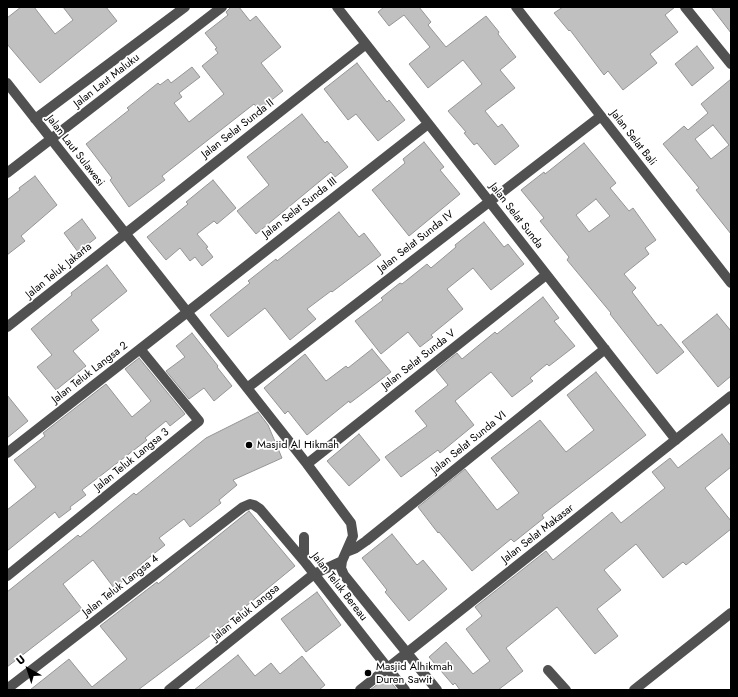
<!DOCTYPE html>
<style>
body{margin:0}
#map{position:relative;width:738px;height:697px;overflow:hidden;background:#fff;font-family:Jost,sans-serif}
canvas{display:block}
.frame{position:absolute;inset:0;border:8px solid #000;pointer-events:none}
.north{position:absolute;left:8px;top:649px;width:40px;height:40px;-webkit-text-stroke:3px #fff;paint-order:stroke;rotate:321deg;font-size:11px;font-weight:700;line-height:16px;text-align:center;color:#000}
.north::after{content:'';display:block;margin:auto;width:14px;height:18px;background:#000;clip-path:polygon(50% 0,100% 100%,50% 72%,0 100%)}
</style>
<div id="map">
<canvas width="738" height="697"></canvas>
<div class="frame"></div>
<div class="north">U</div>
</div>
<script>
const c = document.querySelector('canvas').getContext('2d');
c.lineJoin = 'round';
function fill(path, color) { c.fillStyle = color; c.fill(path, 'evenodd'); }
const shape = rows => new Path2D(rows.map(r => 'M' + r).join(''));
function strokePath(path, color, width, dash) { c.strokeStyle = color; c.lineWidth = width; c.lineCap = dash ? 'butt' : 'round'; c.setLineDash(dash || []); c.stroke(path); }
function label(font, color, halo, rows, align = 'center') {
  c.font = font + ' Jost,sans-serif'; c.lineWidth = 3.5; c.setLineDash([]); c.textBaseline = 'middle'; c.strokeStyle = halo; c.fillStyle = color; for (const [text, x, y, turn = 0] of rows) {
    c.save(); c.translate(x, y); c.rotate((+turn || 0) * Math.PI / 180); c.textAlign = isNaN(turn) ? turn : align; if (halo) c.strokeText(text, 0, 0); c.fillText(text, 0, 0); c.restore();
  }
}
const building = shape([
 [21,7,34,7,55,34,73,20,63,7,106,7,117,21,40,83,7,44,7,18,21,7],
 [231,7,239,7,250,21,256,16,281,47,261,63,283,91,259,110,254,104,162,176,165,180,129,207,110,180,112,178,86,144,129,110,127,108,158,83,160,85,168,79,171,83,192,67,200,77,179,93,182,97,174,103,189,122,224,94,202,66,218,53,215,49,217,48,205,33,228,15,226,12,231,7],
 [384,7,419,7,431,22,428,25,446,47,486,16,499,32,498,34,516,57,500,70,515,88,485,111,498,127,502,124,519,146,495,165,477,143,474,145,464,133,466,132,448,111,482,84,463,60,428,88,409,64,430,47,404,15,389,26,378,12,384,7],
 [563,7,675,7,665,15,678,32,650,54,657,63,623,90,608,71,604,75,570,30,569,31,554,13,563,7],
 [711,7,731,7,731,33,711,7],
 [697,46,714,68,692,86,675,64,697,46],
 [357,63,387,102,389,100,405,120,378,141,356,114,348,120,324,89,357,63],
 [731,79,731,234,696,190,699,188,663,144,684,126,688,130,708,113,701,104,731,79],
 [713,125,729,145,711,159,695,139,713,125],
 [302,114,325,143,327,141,348,167,335,177,331,172,256,234,237,211,269,185,247,157,302,114],
 [424,142,444,167,440,170,460,194,409,236,372,190,405,163,403,159,424,142],
 [584,143,616,183,610,188,629,211,633,208,656,240,645,248,649,254,624,274,636,288,632,292,658,326,661,324,684,352,657,374,610,314,611,313,567,260,569,257,540,221,544,218,521,190,544,172,545,174,584,143],
 [596,199,610,216,589,232,576,215,596,199],
 [35,176,57,205,21,236,25,241,7,255,7,200,20,190,19,188,35,176],
 [213,180,236,208,217,224,214,221,197,234,208,247,206,248,213,257,202,266,195,257,190,261,180,248,166,260,147,237,188,204,186,202,213,180],
 [339,212,359,237,364,233,381,255,332,292,331,291,307,309,316,319,290,340,265,308,228,337,210,315,250,283,248,281,276,259,277,261,339,212],
 [82,219,96,238,78,252,64,233,82,219],
 [484,222,504,247,508,244,524,264,491,290,473,268,447,289,463,309,431,335,433,337,420,347,408,332,381,354,355,321,383,300,381,298,400,283,402,284,427,264,431,268,456,247,455,245,484,222],
 [107,265,127,291,91,320,99,330,73,351,86,366,56,390,37,367,52,355,31,329,72,295,71,293,107,265],
 [543,297,559,318,554,321,575,346,549,366,547,364,530,378,533,381,512,397,491,372,455,401,474,425,440,453,438,450,401,477,385,457,427,426,415,411,448,385,436,370,457,353,462,359,495,332,497,334,543,297],
 [717,314,731,331,731,376,718,387,682,342,717,314],
 [192,333,218,366,217,367,232,386,214,401,204,388,189,399,166,371,185,357,176,346,192,333],
 [372,349,391,372,350,403,349,401,307,435,288,411,285,414,264,388,305,354,326,381,346,366,348,368,372,349],
 [139,358,185,414,170,426,166,421,145,438,147,440,82,490,86,495,70,507,71,509,59,518,55,512,7,551,7,510,36,487,14,460,45,436,43,433,106,384,132,417,151,401,125,369,139,358],
 [596,372,646,435,542,515,544,518,514,542,511,539,472,571,439,532,438,533,418,507,465,469,497,510,519,493,491,458,540,420,566,452,594,430,567,395,596,372],
 [7,395,28,421,7,438,7,395],
 [258,412,268,425,282,458,233,480,237,485,219,500,221,503,190,527,184,519,159,538,165,545,141,564,142,566,114,588,93,560,63,584,82,609,7,667,7,592,78,535,80,537,134,493,136,495,206,438,258,412],
 [359,434,380,460,349,486,327,461,359,434],
 [722,434,731,446,731,467,705,488,731,521,731,529,686,565,683,562,663,578,636,544,604,570,621,590,597,609,618,636,595,654,557,607,506,648,523,671,498,690,460,690,455,683,453,685,429,657,446,642,473,674,490,661,466,629,482,616,475,607,546,551,553,560,612,512,621,523,665,488,652,472,670,458,678,468,722,434],
 [249,511,295,566,234,616,235,617,138,690,30,690,69,659,92,687,127,659,100,626,157,582,158,584,249,511],
 [392,534,417,565,423,560,447,589,409,621,385,592,387,590,362,558,392,534],
 [317,592,341,625,306,652,281,619,317,592],
 [238,655,255,676,271,663,280,674,302,656,325,685,319,690,194,690,238,655],
 [387,677,397,690,370,690,387,677]
]);
const minor = shape([
 [337,7,676,440],
 [516,7,731,283],
 [685,7,731,64],
 [7,83,307,464,351,523,353,536,342,561,341,568,344,575,437,690],
 [35,119,185,7],
 [7,173,222,7],
 [7,327,366,44],
 [247,388,601,116],
 [7,453,428,124],
 [307,464,546,275],
 [346,552,356,548,366,541,605,349],
 [304,561,304,537],
 [7,576,199,421,140,349],
 [548,670,566,690],
 [7,689,243,507,250,504,254,505,260,509,304,561,405,690],
 [169,690,314,574,342,561],
 [360,690,731,396],
 [634,690,731,613]
]);
const markers = [
 [249,445,4,"#000"],
 [368,673,4,"#000"]
];
const streetNames = [
 ["Jalan Laut Maluku",107,81,-38],
 ["Jalan Selat Sunda II",238,129,-38],
 ["Jalan Selat Bali",633,138,52],
 ["Jalan Laut Sulawesi",75,151,52],
 ["Jalan Selat Sunda III",300,208,-38],
 ["Jalan Selat Sunda",516,216,52],
 ["Jalan Selat Sunda IV",416,242,-38],
 ["Jalan Teluk Jakarta",59,271,-39],
 ["Jalan Selat Sunda V",419,360,-38],
 ["Jalan Teluk Langsa 2",90,373,-38],
 ["Jalan Selat Sunda VI",469,443,-39],
 ["Jalan Teluk Langsa 3",132,460,-39],
 ["Jalan Selat Makasar",538,534,-38],
 ["Jalan Teluk Langsa 4",121,586,-38],
 ["Jalan Teluk Bereau",339,587,52],
 ["Jalan Teluk Langsa",246,613,-39]
];
const poiNames = [
 ["Masjid Al Hikmah",257,445],
 ["Masjid Alhikmah",376,667],
 ["Duren Sawit",376,680]
];
fill(building, '#c0c0c0');
strokePath(building, '#959595', 1);
strokePath(minor, '#515151', 10);
for (const [x, y, r, color] of markers) { const dot = new Path2D(); dot.arc(x, y, r, 0, 2 * Math.PI); c.fillStyle = color; c.fill(dot); strokePath(dot, '#fff', 1.5); }
label('11px', '#000', '#fff', streetNames);
label('11px', '#000', '#fff', poiNames, 'left');
</script>
